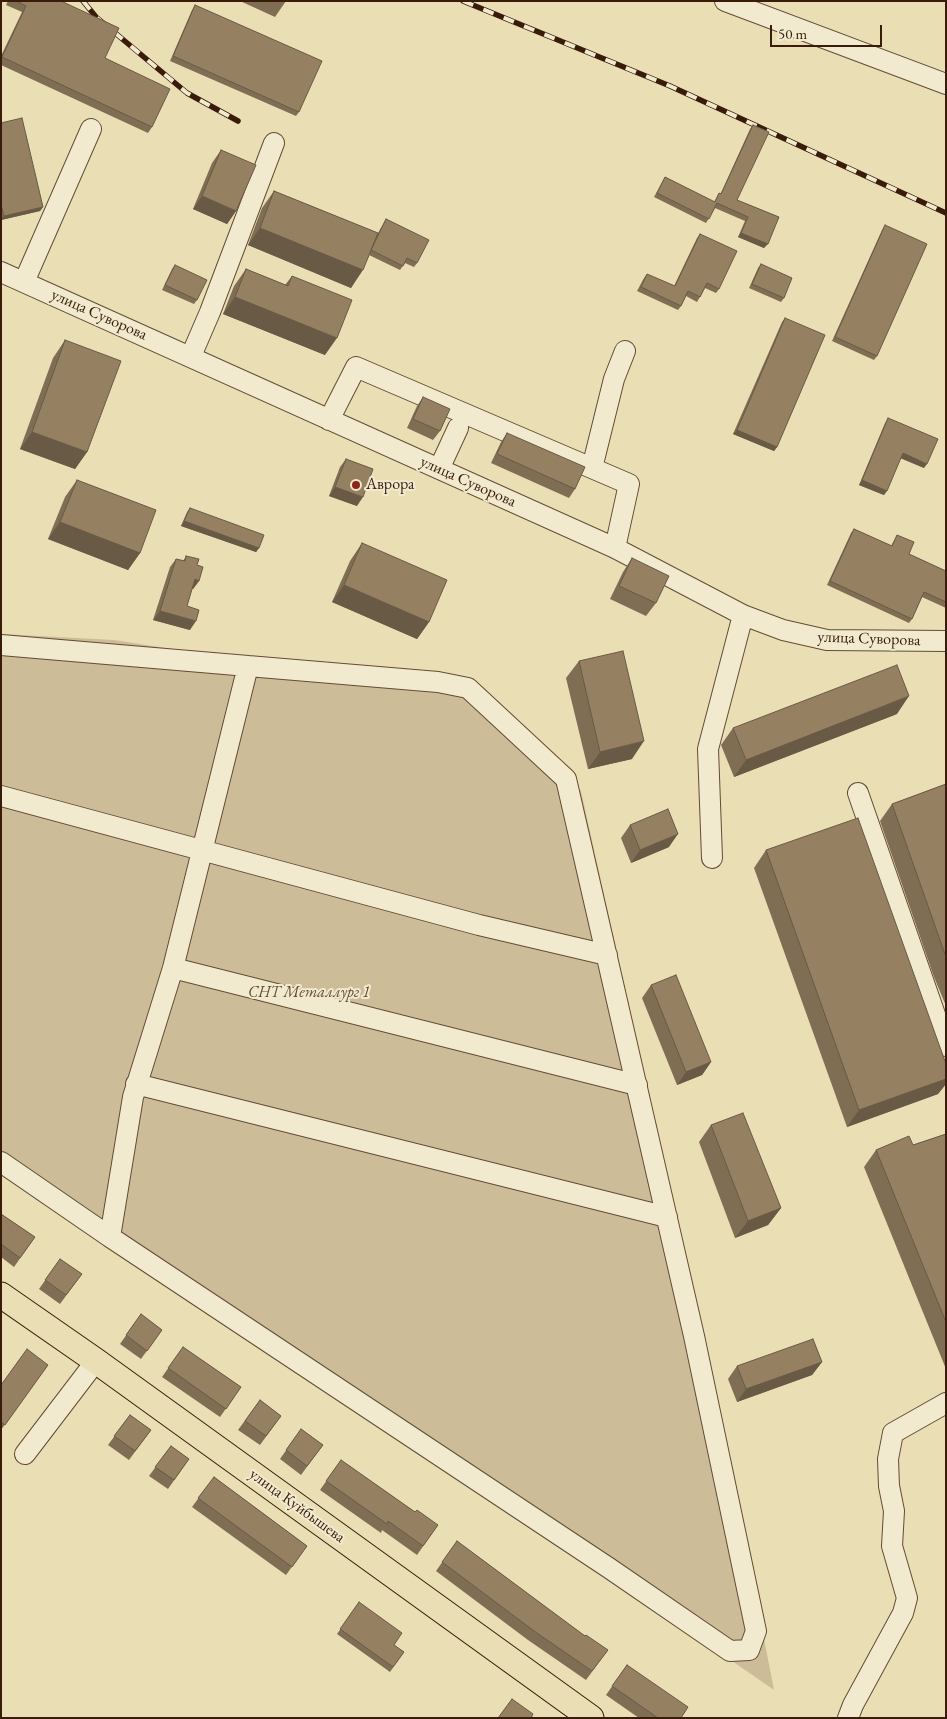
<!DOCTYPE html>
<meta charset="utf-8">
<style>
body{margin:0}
#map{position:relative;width:947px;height:1719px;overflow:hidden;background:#eadeb5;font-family:"EB Garamond",serif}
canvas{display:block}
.frame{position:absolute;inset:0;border:2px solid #381b09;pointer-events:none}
.scale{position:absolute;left:770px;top:25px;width:112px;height:22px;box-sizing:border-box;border:2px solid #381b09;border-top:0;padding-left:6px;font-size:15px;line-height:18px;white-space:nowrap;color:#381b09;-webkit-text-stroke:4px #f1eacf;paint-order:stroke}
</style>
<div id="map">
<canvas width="947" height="1719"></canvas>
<div class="frame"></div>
<div class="scale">50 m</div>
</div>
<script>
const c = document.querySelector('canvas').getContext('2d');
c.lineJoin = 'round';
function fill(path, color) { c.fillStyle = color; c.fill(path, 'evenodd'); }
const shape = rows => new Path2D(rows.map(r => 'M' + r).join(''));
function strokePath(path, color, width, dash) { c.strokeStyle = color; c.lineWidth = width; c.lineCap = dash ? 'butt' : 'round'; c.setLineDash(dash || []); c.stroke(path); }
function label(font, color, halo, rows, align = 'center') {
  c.font = font + ' "EB Garamond",serif'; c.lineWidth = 4; c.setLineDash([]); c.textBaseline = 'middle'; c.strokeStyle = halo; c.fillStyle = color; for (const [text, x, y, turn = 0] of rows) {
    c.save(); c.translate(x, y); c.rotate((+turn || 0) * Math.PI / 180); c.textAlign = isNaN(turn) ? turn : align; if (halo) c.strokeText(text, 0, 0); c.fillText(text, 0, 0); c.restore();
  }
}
const green = shape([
 [1,634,114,640,308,670,464,676,563,763,581,791,721,1419,774,1690,1,1156]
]);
const minor = shape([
 [725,1,946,84],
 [1,272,615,548,743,615,783,630,827,640,946,641],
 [24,282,91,129],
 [191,356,210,312,274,143],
 [329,420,356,367,629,484,615,548],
 [592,468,614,379,625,351],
 [439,469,458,428],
 [1,645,248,666,173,968,133,1097,110,1237,1,1162],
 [858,793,946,1046],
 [1,796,479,925,607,955],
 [712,858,708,749,743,615],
 [173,968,637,1085],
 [136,1084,667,1217],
 [110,1237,609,1568,730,1651,749,1650,756,1631,694,1336,566,779,468,688,438,682,248,666],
 [25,1454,96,1361],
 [848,1718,853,1705,903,1613,907,1598,892,1546,894,1511,889,1486,888,1459,893,1433,946,1403]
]);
const major = shape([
 [1,1295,96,1361,591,1718]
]);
const rail = shape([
 [83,1,96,17,187,93,238,121],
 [463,1,670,86,946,213]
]);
const wall = shape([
 [8,1,61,1,105,58,152,127,148,133,1,65,1,56,22,12,6,5],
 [240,1,286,1,275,17],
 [195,5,299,112,296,116,170,61,192,10],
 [1,123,43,207,40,211,1,220],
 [753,125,737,200,779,217,764,248,738,237,745,221,715,208,706,223,654,197,665,177,714,202,719,193,721,193,750,129],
 [221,150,236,211,227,224,193,209,212,163],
 [274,191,378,233,386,219,417,263,414,267,405,263,400,270,369,255,351,288,248,245,262,208],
 [885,225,877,356,874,360,832,341,882,230],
 [700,234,719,289,716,293,705,288,697,302,686,296,681,306,678,310,637,291,644,278,647,274,674,286,697,238],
 [761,264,784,298,781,302,749,288,758,268],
 [175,265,197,300,194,304,162,290,172,269],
 [246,269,285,285,292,276,325,355,223,314,234,286],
 [785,318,777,447,774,451,733,434,782,322],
 [65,340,87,452,75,469,20,449,53,358],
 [423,397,440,431,433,440,407,428,417,406],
 [888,418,924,468,901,458,884,495,859,485,885,423],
 [507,433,575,489,569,498,491,463,501,442],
 [346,459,357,506,329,496,340,467],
 [77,480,140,553,128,570,48,539,65,497],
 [190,508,259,548,256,552,181,526,187,512],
 [854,529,891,546,897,535,909,554,946,571,946,608,922,597,912,619,909,623,827,585,851,533],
 [362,543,429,622,417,639,332,602,350,561],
 [186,556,197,565,199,581,193,589,192,589,187,606,190,630,153,620,170,567,176,559,183,561],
 [632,558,656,603,646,616,610,599,623,572],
 [579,661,632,759,588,769,566,678],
 [897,714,734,777,721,745,733,728],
 [946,784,946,1006,934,977,880,821,892,804],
 [630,825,669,847,631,863,621,838],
 [766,850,946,1064,946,1084,938,1094,847,1127,754,868],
 [651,985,711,1062,702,1075,677,1085,642,998],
 [711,1125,781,1208,768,1225,735,1238,699,1142],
 [946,1134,946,1369,864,1167,876,1150,913,1145],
 [1,1214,35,1237,14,1267,1,1257],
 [60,1259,82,1274,60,1304,39,1289],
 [141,1314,162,1330,141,1359,120,1344],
 [183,1347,241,1387,220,1417,162,1377],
 [822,1362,812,1375,737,1402,728,1379,737,1366],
 [48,1365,1,1430,1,1385],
 [260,1400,281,1416,260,1445,238,1430],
 [130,1415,151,1430,129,1460,108,1445],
 [301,1429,323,1445,301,1475,280,1459],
 [171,1446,189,1459,168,1489,149,1476],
 [341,1460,415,1512,438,1525,417,1555,382,1530,381,1533,320,1490],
 [214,1477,307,1546,286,1575,192,1507],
 [457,1541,585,1636,608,1650,586,1680,528,1640,436,1571],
 [359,1602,394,1645,404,1652,390,1672,337,1634],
 [627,1665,681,1718,639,1718,606,1695]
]);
const shadedWall = shape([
 [202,196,236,211,227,224,193,209],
 [43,207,40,211,1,220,4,216],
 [260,228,363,270,351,288,248,245],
 [741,233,768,244,764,248,738,237],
 [235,297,337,338,325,355,223,314],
 [737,430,777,447,774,451,733,434],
 [32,432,87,452,75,469,20,449],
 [903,453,927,464,924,468,900,458],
 [862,480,887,491,884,495,859,485],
 [335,487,363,497,357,506,329,496],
 [184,521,259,548,256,552,181,526],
 [60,522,140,553,128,570,48,539],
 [195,579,199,581,193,589,189,588],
 [344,585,429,622,417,639,332,602],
 [160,611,196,621,190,630,153,620],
 [909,696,897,714,734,777,746,760],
 [644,741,632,759,588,769,600,752],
 [678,834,669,847,631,863,640,850],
 [711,1062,702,1075,677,1085,686,1072],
 [946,1079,946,1084,938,1094,847,1127,859,1110],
 [781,1208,768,1225,735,1238,748,1221],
 [822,1362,812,1375,737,1402,746,1389]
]);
const building = shape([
 [16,1,61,1,119,28,105,58,170,89,152,127,2,57,26,6,16,1],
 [195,5,322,61,299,112,173,56,195,5],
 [22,118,43,207,4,216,1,205,1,123,22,118],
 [753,125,769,132,737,200,779,217,768,244,741,233,748,217,717,203,709,219,657,193,665,177,715,202,719,193,721,194,753,125],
 [221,150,256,165,236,211,202,196,221,150],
 [274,191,378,233,363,270,260,228,274,191],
 [386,219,429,240,417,263,407,258,403,266,371,250,386,219],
 [885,225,927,244,877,356,835,337,885,225],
 [700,234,737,251,719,289,707,283,700,297,688,291,681,306,641,287,647,274,675,286,700,234],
 [761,264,792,278,784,298,752,284,761,264],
 [175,265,207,280,197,300,165,285,175,265],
 [246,269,288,286,292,276,352,300,337,338,235,297,246,269],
 [785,318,825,335,777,447,737,430,785,318],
 [65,340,121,361,87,452,32,432,65,340],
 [423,397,450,409,440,431,413,419,423,397],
 [888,418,938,439,927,464,903,453,887,491,862,480,888,418],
 [507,433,585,467,575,489,497,454,507,433],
 [346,459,373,469,363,497,335,487,346,459],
 [77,480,156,510,140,553,60,522,77,480],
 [190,508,264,535,259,548,184,521,190,508],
 [854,529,892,546,897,535,914,542,909,554,946,571,946,602,924,592,912,619,830,581,854,529],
 [362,543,447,580,429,622,344,585,362,543],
 [186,556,199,559,197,565,203,567,199,581,195,579,187,606,199,610,196,621,160,611,176,559,185,561,186,556],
 [632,558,669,576,656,603,619,586,632,558],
 [623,651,644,741,600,752,579,661,623,651],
 [897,665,909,696,746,760,733,728,897,665],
 [946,784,946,957,892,804,946,784],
 [668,809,678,834,640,850,630,825,668,809],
 [858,818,946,1064,946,1079,859,1110,766,850,858,818],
 [676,975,711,1062,686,1072,651,985,676,975],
 [743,1113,781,1208,748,1221,711,1125,743,1113],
 [946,1134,946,1322,876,1150,909,1136,913,1145,946,1134],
 [1,1214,35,1237,20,1258,1,1244,1,1214],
 [60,1259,82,1274,66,1295,45,1280,60,1259],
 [141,1314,162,1330,147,1351,126,1335,141,1314],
 [813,1339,822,1362,746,1389,737,1366,813,1339],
 [183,1347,241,1387,226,1409,168,1368,183,1347],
 [27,1349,48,1365,5,1425,1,1422,1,1385,27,1349],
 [260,1400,281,1416,266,1436,245,1421,260,1400],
 [130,1415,151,1430,135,1451,114,1436,130,1415],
 [301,1429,323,1445,307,1466,286,1450,301,1429],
 [171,1446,189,1459,174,1480,155,1467,171,1446],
 [341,1460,415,1512,417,1510,438,1525,423,1546,388,1521,387,1524,326,1481,341,1460],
 [214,1477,307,1546,292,1567,198,1498,214,1477],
 [457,1541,585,1636,586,1635,608,1650,592,1671,534,1631,442,1562,457,1541],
 [359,1602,402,1633,394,1645,404,1652,393,1667,340,1629,359,1602],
 [627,1665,688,1707,681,1718,658,1718,612,1686,627,1665],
 [512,1699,533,1714,531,1718,498,1718,512,1699]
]);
const markers = [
 [356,485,5,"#8f2418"]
];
const streetNames = [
 ["улица Суворова",99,315,24],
 ["улица Суворова",468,482,24],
 ["улица Суворова",869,639,2],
 ["улица Куйбышева",297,1506,36]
];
const poiNames = [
 ["Аврора",366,485]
];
const parkNames = [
 ["СНТ Металлург 1",309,993]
];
fill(green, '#ccbd98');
strokePath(minor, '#644c34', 22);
strokePath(major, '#381b09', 27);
strokePath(minor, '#f1eacf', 20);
strokePath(major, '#eadeb5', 25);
strokePath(rail, '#381b09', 5.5);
strokePath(rail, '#f1eacf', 4, [11]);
fill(wall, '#806e54');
fill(shadedWall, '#685a45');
fill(building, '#958062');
strokePath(building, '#685a45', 1);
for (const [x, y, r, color] of markers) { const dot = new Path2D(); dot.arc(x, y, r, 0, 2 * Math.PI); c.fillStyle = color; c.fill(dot); strokePath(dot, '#f1eacf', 2); }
label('16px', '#381b09', '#f1eacf', streetNames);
label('16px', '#381b09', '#f1eacf', poiNames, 'left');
label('italic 16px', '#644c34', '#f1eacf', parkNames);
</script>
